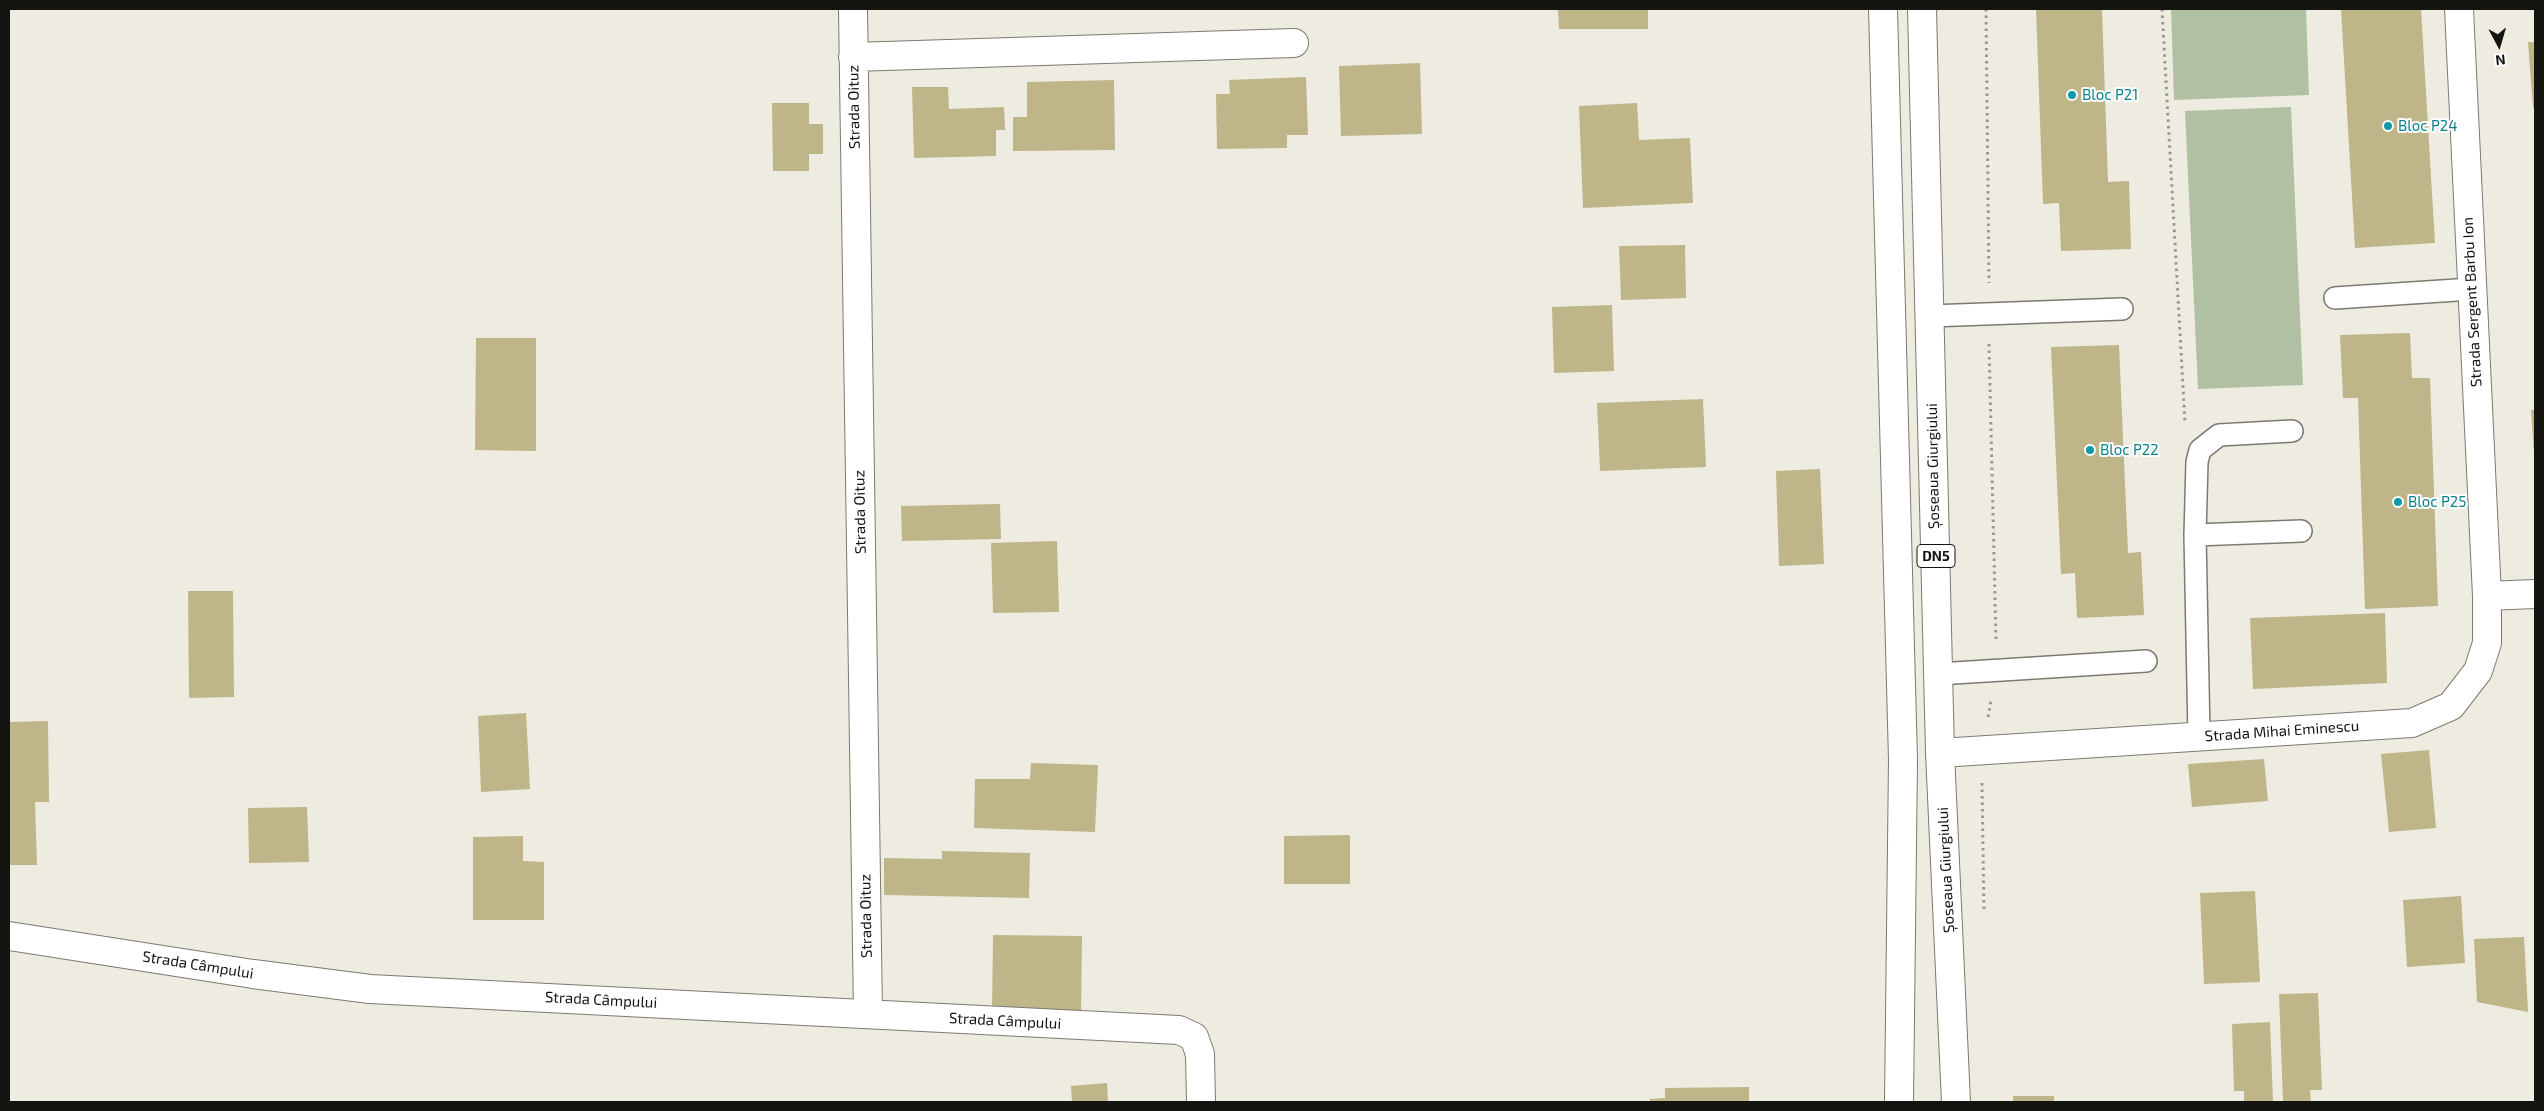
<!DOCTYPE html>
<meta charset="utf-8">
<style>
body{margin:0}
#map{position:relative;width:2544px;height:1111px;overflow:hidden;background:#eeece1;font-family:"Exo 2",sans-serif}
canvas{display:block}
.frame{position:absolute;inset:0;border:10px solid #13130f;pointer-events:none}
.north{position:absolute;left:2474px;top:20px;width:50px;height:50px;-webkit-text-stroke:4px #fff;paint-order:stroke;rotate:174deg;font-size:14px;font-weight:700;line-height:20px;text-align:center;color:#13130f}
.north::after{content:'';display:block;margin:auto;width:18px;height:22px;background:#13130f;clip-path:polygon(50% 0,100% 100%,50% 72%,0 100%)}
</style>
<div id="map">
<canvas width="2544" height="1111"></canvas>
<div class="frame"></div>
<div class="north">N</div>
</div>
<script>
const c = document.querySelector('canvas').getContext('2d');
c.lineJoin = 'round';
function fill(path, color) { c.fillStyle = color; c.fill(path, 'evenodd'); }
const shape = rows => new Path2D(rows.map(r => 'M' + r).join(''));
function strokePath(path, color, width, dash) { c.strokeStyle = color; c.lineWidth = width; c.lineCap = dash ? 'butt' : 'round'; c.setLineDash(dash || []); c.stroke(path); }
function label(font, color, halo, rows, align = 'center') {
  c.font = font + ' "Exo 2",sans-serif'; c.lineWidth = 4; c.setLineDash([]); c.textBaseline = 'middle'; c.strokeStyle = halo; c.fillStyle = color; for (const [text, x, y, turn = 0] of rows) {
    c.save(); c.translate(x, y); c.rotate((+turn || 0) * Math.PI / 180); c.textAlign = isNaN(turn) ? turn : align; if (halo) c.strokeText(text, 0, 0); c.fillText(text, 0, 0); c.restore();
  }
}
const green = shape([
 [2171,9,2306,9,2309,95,2174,100],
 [2291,107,2303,385,2198,389,2185,111]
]);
const building = shape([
 [1558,9,1648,9,1648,29,1559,29],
 [2036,9,2102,9,2108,182,2129,181,2131,249,2061,251,2059,203,2043,204],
 [2341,9,2421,9,2435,243,2355,248],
 [2528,42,2535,42,2535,107,2533,108],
 [1420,63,1422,134,1341,136,1339,66],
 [1306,77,1308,135,1287,135,1287,148,1217,149,1216,94,1230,94,1229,80],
 [1114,80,1115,150,1013,151,1013,117,1027,117,1027,82],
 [912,87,948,87,949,109,1004,107,1005,130,996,130,996,156,914,158],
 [772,103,809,103,809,124,823,124,823,154,809,154,809,171,773,171],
 [1637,103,1639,140,1690,138,1693,203,1583,208,1579,106],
 [1685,245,1686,298,1621,300,1619,246],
 [1612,305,1614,371,1554,373,1552,307],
 [2410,333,2412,378,2430,378,2438,606,2365,609,2358,398,2343,398,2340,335],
 [476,338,536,338,536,451,475,450],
 [2119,345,2128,553,2141,552,2144,615,2077,618,2075,573,2061,574,2051,347],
 [1703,399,1706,467,1600,471,1597,403],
 [2531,410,2535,410,2535,455,2534,455],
 [1820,469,1824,564,1779,566,1776,471],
 [1000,504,1001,539,902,541,901,506],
 [1057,541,1059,612,993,613,991,543],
 [188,591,233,591,234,697,189,698],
 [2385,613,2387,683,2253,689,2250,618],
 [526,713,530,789,481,792,478,716],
 [48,721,49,802,35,802,37,865,9,865,9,722],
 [2429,750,2436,828,2389,832,2381,754],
 [2264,759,2268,801,2192,807,2188,764],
 [1031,763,1098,765,1095,832,974,828,975,779,1030,779],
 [307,807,309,862,249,863,248,808],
 [1350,835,1350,884,1284,884,1284,836],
 [523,836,523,861,544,862,544,920,473,920,473,837],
 [942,851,1030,853,1029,898,884,895,884,858,942,859],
 [2255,891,2260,982,2204,984,2200,893],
 [2461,896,2465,963,2407,967,2403,900],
 [993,935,1082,936,1081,1013,992,1011],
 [2524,937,2528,1012,2477,1002,2474,939],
 [2318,993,2322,1090,2310,1090,2311,1102,2283,1102,2279,994],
 [2270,1022,2273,1102,2244,1102,2244,1091,2234,1091,2232,1024],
 [1107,1083,1108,1102,1072,1102,1071,1086],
 [1749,1087,1749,1102,1650,1102,1650,1099,1665,1098,1665,1088],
 [2013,1096,2054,1096,2054,1102,2013,1102]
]);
const path = shape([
 [1986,9,1989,283],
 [2162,9,2185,423],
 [1989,344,1996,641],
 [1988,717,1991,701],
 [1982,783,1984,912]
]);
const lane = shape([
 [2335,298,2472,289],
 [1930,316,2122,309],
 [2195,535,2301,531],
 [1938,674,2146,661],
 [2199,736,2195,535,2197,462,2200,450,2219,435,2292,431]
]);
const street = shape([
 [853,9,868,1014],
 [853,57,1294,43],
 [2487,596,2535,594],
 [1940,753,2412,723,2451,706,2478,671,2487,643,2487,596,2459,9],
 [9,936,253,974,370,989,1179,1030,1194,1037,1200,1054,1201,1102]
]);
const highway = shape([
 [1883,9,1903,760,1899,1102],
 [1922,9,1940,753,1956,1102]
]);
const markers = [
 [2072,95,5,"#0f9aa8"],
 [2388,126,5,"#0f9aa8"],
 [2090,450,5,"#0f9aa8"],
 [2398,502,5,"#0f9aa8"]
];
const shields = [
 [1936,556,38]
];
const shieldNames = [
 ["DN5",1936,556]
];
const cultureNames = [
 ["Bloc P21",2082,95],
 ["Bloc P24",2398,126],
 ["Bloc P22",2100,450],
 ["Bloc P25",2408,502]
];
const streetNames = [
 ["Strada Oituz",854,107,-91],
 ["Strada Sergent Barbu Ion",2472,302,-93],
 ["Șoseaua Giurgiului",1933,466,-91],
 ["Strada Oituz",860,512,-91],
 ["Strada Mihai Eminescu",2282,731,-4],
 ["Șoseaua Giurgiului",1946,870,-93],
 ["Strada Oituz",866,916,-91],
 ["Strada Câmpului",198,965,9],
 ["Strada Câmpului",601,1000,3],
 ["Strada Câmpului",1005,1021,3]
];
fill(green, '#b1c0a3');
fill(building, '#beb589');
strokePath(lane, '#7c7a70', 24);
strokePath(street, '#7c7a70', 30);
strokePath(highway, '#7c7a70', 30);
strokePath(path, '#99988f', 3, [2.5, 4]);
strokePath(lane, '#fff', 21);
strokePath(street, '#fff', 28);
strokePath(highway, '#fff', 28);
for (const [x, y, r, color] of markers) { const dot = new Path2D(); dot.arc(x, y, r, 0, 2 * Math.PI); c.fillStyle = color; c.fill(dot); strokePath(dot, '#fff', 2); }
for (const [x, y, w] of shields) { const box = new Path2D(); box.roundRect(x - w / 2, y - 11.5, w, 23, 4); c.fillStyle = '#fff'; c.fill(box); strokePath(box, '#13130f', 1); }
label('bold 14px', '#13130f', null, shieldNames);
label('15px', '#0d838f', '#fff', cultureNames, 'left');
label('15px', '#13130f', '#fff', streetNames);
</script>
